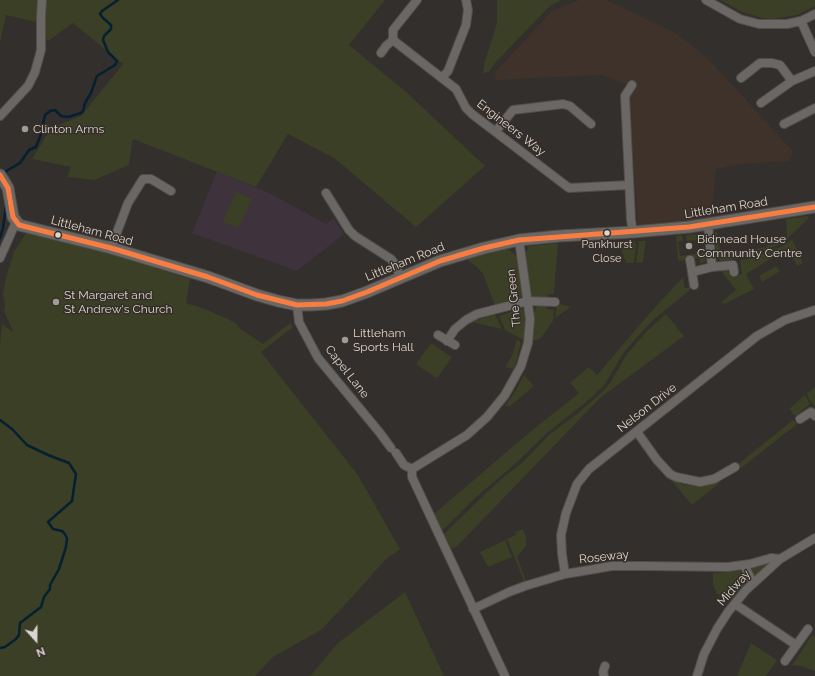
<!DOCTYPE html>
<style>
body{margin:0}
#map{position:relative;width:815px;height:676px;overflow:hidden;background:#322f2c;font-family:Raleway,sans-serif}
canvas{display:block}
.north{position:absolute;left:16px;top:620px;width:40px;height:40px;-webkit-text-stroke:3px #362e28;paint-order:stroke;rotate:159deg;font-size:11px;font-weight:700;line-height:16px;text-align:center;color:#dad5d1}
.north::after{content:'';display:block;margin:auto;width:14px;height:18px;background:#dad5d1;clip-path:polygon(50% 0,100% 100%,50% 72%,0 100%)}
</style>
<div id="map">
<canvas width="815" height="676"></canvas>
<div class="north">N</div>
</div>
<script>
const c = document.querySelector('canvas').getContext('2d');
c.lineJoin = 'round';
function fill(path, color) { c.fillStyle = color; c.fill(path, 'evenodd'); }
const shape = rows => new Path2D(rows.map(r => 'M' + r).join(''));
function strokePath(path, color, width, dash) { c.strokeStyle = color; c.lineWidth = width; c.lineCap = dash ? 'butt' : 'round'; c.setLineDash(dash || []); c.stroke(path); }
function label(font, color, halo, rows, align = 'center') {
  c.font = font + ' Raleway,sans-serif'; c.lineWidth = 3; c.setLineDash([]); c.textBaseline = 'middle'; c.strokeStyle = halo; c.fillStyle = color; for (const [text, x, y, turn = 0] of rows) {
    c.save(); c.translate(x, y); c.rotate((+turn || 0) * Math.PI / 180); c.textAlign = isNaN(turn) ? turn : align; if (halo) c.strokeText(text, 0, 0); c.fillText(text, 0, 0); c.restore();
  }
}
const built = shape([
 [579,0,607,0,677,34,697,49,713,64,793,151,791,157,788,161,742,164,716,169,711,221,638,226,628,85,603,75,495,80,496,71,552,11]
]);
const education = shape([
 [217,171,269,193,326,224,333,218,344,234,297,271,192,233]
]);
const green = shape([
 [0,0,38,0,36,22,6,15,0,42],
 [46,0,385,0,349,45,404,90,485,166,416,227,334,158,288,134,256,187,133,139,129,165,95,180,67,177,71,167,32,159,51,128,81,116,123,64,73,23,48,41,45,37],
 [497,0,562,0,550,6,494,64,489,72,483,73,484,64,497,23],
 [720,0,815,0,815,6,797,15,773,19,762,18,742,12],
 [236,192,252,199,238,228,222,222],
 [808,216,809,218,783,243,748,257,721,261,717,258,714,236,715,232,717,232,721,256,728,256,729,254,747,252,748,250,767,247,768,245,782,243,787,238,786,219],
 [26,233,94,249,190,279,186,303,205,309,230,320,237,324,239,328,263,344,290,323,293,327,261,352,358,475,400,549,385,560,355,594,321,630,273,657,255,676,0,676,0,345,2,324,13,332,4,311,5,303,3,294,6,277,14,252],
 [702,234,704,244,701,245,700,240,687,241,686,235],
 [682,235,683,241,678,242,680,256,702,253,702,247,704,247,706,259,704,263,700,263,699,258,678,261,676,236],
 [792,239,803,263,797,266,789,250,772,258,746,274,754,289,724,304,721,302,736,290,720,270,727,270,731,276,742,274,740,260,749,259,783,246],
 [635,241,636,245,634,263,626,263,619,243],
 [639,241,646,241,643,262,636,263],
 [558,243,554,294,548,294,547,298,544,299,534,298,530,294,525,253,526,252,529,246],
 [506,249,510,250,516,256,517,256,522,295,518,300,495,306,483,274,477,267,466,259],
 [775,267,777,267,780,271,762,282,759,276],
 [683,277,685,288,690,287,690,290,653,320,641,333,624,352,605,384,590,399,547,433,515,464,474,499,441,532,435,518,435,513,530,432,579,393,570,383,589,367,597,375,648,315],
 [546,304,547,309,554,310,553,321,541,338,536,340,532,340,534,312,538,305],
 [557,304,565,305,571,307,555,318],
 [520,307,526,314,527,323,525,341,505,330,499,316,518,310],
 [495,314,502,329,472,322,485,317],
 [666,314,684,336,600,398,468,535,456,547,450,549,443,535,486,493,506,475,523,462,550,434,578,413,601,393,610,383,627,354,647,331],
 [517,339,521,342,516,363,513,369,505,367,512,356],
 [431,343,452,357,438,377,436,378,416,364],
 [524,375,534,386,515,402,510,406,505,406,515,392],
 [815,387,815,407,809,399,807,393],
 [805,395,810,404,795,416,789,409],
 [793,420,797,424,741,468,738,464],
 [670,479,682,484,695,486,709,485,722,481,692,505],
 [523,529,526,537,526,546,517,557,526,580,524,581,507,539,517,534,516,533,513,533],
 [505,540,512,557,488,567,480,552],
 [766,563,767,566,756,576,754,575,751,568],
 [738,571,742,572,745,576,746,581,744,585,731,600,717,594,713,585,713,573],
 [405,592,444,676,310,676,338,643],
 [813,634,815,637,815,671,801,666,792,665],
 [751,643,777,660,766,676,737,676]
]);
const stream = shape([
 [3,175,8,170,20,163,29,150,36,147,40,137,45,115,50,111,55,110,61,116,68,117,81,113,83,111,85,103,91,93,97,76,115,65,117,61,108,52,103,40,104,36,111,29,111,25,103,18,100,14,102,11,118,0],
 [0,238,3,228,6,205],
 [0,420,12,429,27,445,48,455,69,463,76,474,72,501,48,522,53,529,62,531,65,534,67,538,66,547,59,569,50,585,50,589,44,597,41,607,20,623,19,635,16,639,5,647,0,648]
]);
const street = shape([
 [706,0,740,19,759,24,787,24,801,21,815,14],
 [801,21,815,52],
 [393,40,393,30,417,0],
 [381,53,386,46,393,40,456,89,466,108,472,114,569,188,629,185],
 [442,78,448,71,466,25,468,10,466,0],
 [741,78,760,63,772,63,780,65,792,81],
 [632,85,625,96,631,220,633,232],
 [761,103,792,81,815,71],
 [0,116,28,86,35,72,41,50,41,16,42,0],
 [784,124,815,108],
 [496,131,513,110,563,104,570,106,591,124],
 [326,193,349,230,355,236,391,259,394,263,401,278],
 [111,248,128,203,143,179,151,179,171,191],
 [0,258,16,222],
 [690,260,692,272],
 [712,267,733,265,734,272],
 [694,285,692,272,712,267,708,224],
 [297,305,299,322,318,358,380,433,391,448],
 [438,335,455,345],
 [447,341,455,329,466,320,477,314,528,301,555,302],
 [800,419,811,412,815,416],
 [637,432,657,460,670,474,676,477,700,482,714,479,735,467],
 [396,453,404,465,412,469],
 [412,469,467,435,487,417,505,395,521,366,528,343,530,319,519,240],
 [412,469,412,477,505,676],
 [744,565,753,583],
 [565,574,562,554,561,535,566,513,577,484,589,469,757,336,785,320,815,310],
 [735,604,796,645],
 [473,609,509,592,525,586,565,574,589,570,612,566,643,566,728,567,750,564,771,558,780,559],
 [785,661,808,629],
 [604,676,603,672,605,666],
 [697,676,704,654,717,629,728,612,746,590,780,559,815,538]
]);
const secondary = shape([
 [0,175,8,188,13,217,19,225,111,248,208,277,257,295,278,301,297,305,311,305,326,304,342,301,367,292,440,261,484,248,519,240,559,236,633,232,689,227,815,207]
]);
const bus1 = shape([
 [0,175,8,188,13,217,19,225,111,248,208,277,257,295,297,305,326,304,342,301,367,292,440,261,484,248,519,240,689,227,815,207]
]);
const markers = [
 [25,129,4,"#9f9b97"],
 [607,233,3.5,"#dad5d1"],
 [58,235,3.5,"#dad5d1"],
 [689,246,4,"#9f9b97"],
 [56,302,4,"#9f9b97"],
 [345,340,4,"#9f9b97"]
];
const busNames = [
 ["Pankhurst",607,245],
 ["Close",607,259]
];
const streetNames = [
 ["Engineers Way",511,128,38],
 ["Littleham Road",726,208,-9],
 ["Littleham Road",92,231,15],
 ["Littleham Road",405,262,-22],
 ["The Green",514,298,-96],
 ["Capel Lane",347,372,52],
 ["Nelson Drive",647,408,-38],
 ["Roseway",604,557,-6],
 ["Midway",734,588,-49]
];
const poiNames = [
 ["Clinton Arms",33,129],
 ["Bidmead House",697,239],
 ["Community Centre",697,253],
 ["St Margaret and",64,295],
 ["St Andrew's Church",64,309],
 ["Littleham",353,333],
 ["Sports Hall",353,347]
];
fill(built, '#3f322a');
fill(education, '#3e323d');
fill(green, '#3a3f25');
strokePath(stream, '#042031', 2.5);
strokePath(street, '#504d4a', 10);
strokePath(secondary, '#504d4a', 13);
strokePath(street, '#6b6765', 8);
strokePath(secondary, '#6b6765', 11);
strokePath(bus1, '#f77d43', 5);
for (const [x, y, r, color] of markers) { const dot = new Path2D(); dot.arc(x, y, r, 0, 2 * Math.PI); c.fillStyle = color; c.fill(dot); strokePath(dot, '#362e28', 1.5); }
label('11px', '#dad5d1', '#362e28', busNames);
label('12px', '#dad5d1', '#362e28', streetNames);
label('12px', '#dad5d1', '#362e28', poiNames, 'left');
</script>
